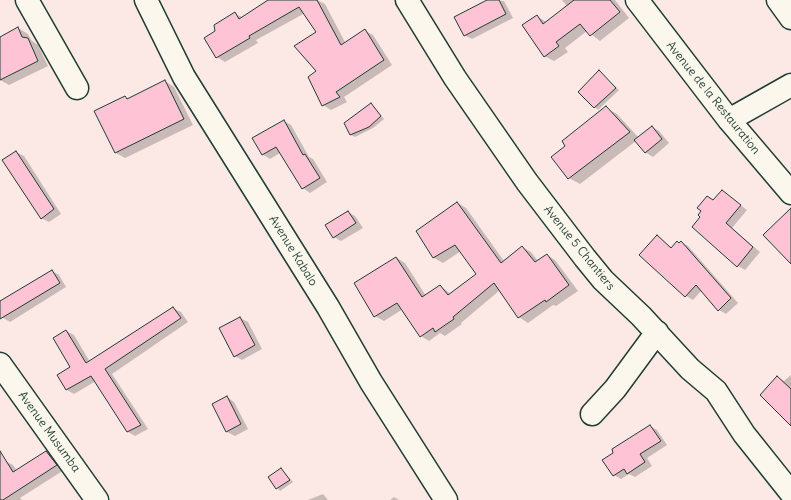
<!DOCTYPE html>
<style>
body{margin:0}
canvas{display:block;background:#fce8e5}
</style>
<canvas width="791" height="500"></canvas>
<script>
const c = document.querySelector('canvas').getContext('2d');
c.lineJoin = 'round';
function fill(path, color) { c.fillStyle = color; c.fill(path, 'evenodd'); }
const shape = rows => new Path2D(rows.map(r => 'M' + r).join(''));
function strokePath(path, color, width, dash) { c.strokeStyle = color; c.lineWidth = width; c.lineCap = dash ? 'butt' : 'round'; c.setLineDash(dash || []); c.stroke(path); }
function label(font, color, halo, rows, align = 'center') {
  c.font = font + ' Delius,sans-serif'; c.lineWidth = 3; c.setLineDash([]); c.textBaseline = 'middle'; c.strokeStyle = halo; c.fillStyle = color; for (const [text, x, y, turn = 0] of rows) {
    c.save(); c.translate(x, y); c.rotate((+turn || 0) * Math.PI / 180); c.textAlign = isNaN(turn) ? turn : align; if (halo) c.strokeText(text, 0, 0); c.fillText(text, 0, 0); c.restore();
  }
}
const shadow = shape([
 [270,0,317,0,325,4,346,44,365,31,373,35,392,65,344,97,347,102,331,110,323,105,318,32,305,13,256,40,258,43,225,62,217,57,216,32,235,14,242,17],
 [490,0,504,1,513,18,472,39,464,35],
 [562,0,615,0,629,18,600,41,587,31,565,48,568,52,554,61,544,56,537,16,546,22,567,6],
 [18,28,28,34,31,40,38,45,48,66,9,85,0,80,0,38],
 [599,72,619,90,598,110,579,92],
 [165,81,174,87,193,125,125,158,116,153,125,97,129,99],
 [371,104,384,119,373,128,355,137,351,135,345,124],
 [606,108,617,114,639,138,652,127,659,131,669,143,653,157,645,152,636,141,580,184,569,178,566,146],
 [284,121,291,125,309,157,313,159,327,182,310,193,303,188,280,153,270,159,262,154],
 [16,152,24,156,61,214,49,222,41,218],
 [722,191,747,210,732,228,760,252,745,270,738,266,714,201],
 [458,203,466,208,504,261,522,247,531,252,538,261,547,255,555,260,578,291,556,306,553,305,528,323,519,317,500,290,461,323,462,324,445,336,440,333,429,341,421,336,403,309,384,321,375,316,397,258,405,263,426,296,440,286,451,294,477,274,461,251,443,263,434,258,417,231],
 [348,212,355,216,363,228,341,241,334,237],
 [658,236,672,248,681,242,688,246,738,303,726,314,719,310,702,290,693,300,686,296],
 [52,271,59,275,66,287,10,322,2,317,0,313,0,302],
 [173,308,181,312,188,322,112,374,148,429,135,436,128,432,96,381,74,394,67,390,58,375,71,367,66,331,74,335,90,362],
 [240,318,248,322,262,349,242,360,235,356],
 [791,375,791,425,777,377,784,381],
 [227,397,234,402,248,429,235,436,227,432,213,404],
 [650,426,657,430,667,445,647,458,652,466,635,477,629,474,621,479,614,475],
 [47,452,54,456,64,470,20,498,22,500,0,500,0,464,5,461,13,465,17,471],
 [281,469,293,482,280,491,269,478],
 [323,494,328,500,308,500],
 [394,497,399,500,390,500]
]);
const building = shape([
 [268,0,317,0,341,45,365,29,384,60,336,92,340,97,322,106,308,77,316,71,294,46,316,32,299,7,249,36,250,38,216,58,204,38,215,31,214,25,235,12,239,19,268,0],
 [487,0,499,0,506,14,464,36,454,17,487,0],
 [574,0,610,0,620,12,590,36,580,24,556,42,559,46,544,57,522,25,537,15,543,24,574,0],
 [18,27,22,37,28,38,38,61,0,80,0,37,18,27],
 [599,70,616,88,594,108,578,92,599,70],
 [165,80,184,119,115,153,94,111,125,96,127,99,165,80],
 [371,103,381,116,369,127,350,135,344,123,371,103],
 [606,106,630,132,568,179,551,157,565,146,562,141,606,106],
 [284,120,303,155,305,154,320,178,302,189,276,147,262,155,252,138,284,120],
 [652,126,662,139,645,153,634,140,652,126],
 [16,151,54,209,41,219,2,160,16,151],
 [722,190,741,205,726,223,753,247,737,267,692,227,700,217,698,215,701,211,697,208,707,196,713,200,722,190],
 [457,202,501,263,522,246,535,262,547,254,569,285,546,302,545,300,518,318,494,283,453,317,454,319,435,332,433,328,420,337,397,303,374,317,354,283,396,257,422,297,440,285,448,295,476,274,455,245,433,258,416,231,457,202],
 [791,208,791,264,763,235,791,208],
 [348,211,356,223,333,238,325,225,348,211],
 [657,235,671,248,677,241,679,243,681,241,731,298,718,311,696,285,685,297,639,255,657,235],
 [52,270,60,283,0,319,0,301,52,270],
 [173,307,181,318,105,369,141,425,127,432,91,376,66,390,57,375,70,367,53,338,66,330,86,363,173,307],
 [240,317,255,345,234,357,219,328,240,317],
 [777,376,791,389,791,426,760,395,777,376],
 [227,396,241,424,226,432,212,404,227,396],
 [650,425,661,441,640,454,645,462,627,474,624,469,613,476,602,460,613,453,612,449,650,425],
 [0,451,13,472,46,451,57,465,3,500,0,500,0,451],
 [281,468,290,480,276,489,268,477,281,468]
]);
const minor = shape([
 [27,0,77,88],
 [146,0,184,77,328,307,371,382,446,500],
 [407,0,455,78,527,182,585,258,603,280,641,316,690,369,716,391,744,434,791,493],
 [637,0,729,120,791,193],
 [778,0,791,18],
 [729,120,791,85],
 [0,364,97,500],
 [592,414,615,389,657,332]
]);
const streetNames = [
 ["Avenue de la Restauration",713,98,51],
 ["Avenue 5 Chantiers",579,248,51],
 ["Avenue Kabalo",293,251,58],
 ["Avenue Musumba",49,432,54]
];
fill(shadow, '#0003');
fill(building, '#fec4d6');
strokePath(building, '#1f3d34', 1);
strokePath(minor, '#1f3d34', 25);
strokePath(minor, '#fbf7ec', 22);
label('12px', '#1f3d34', '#fbf7ec', streetNames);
</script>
